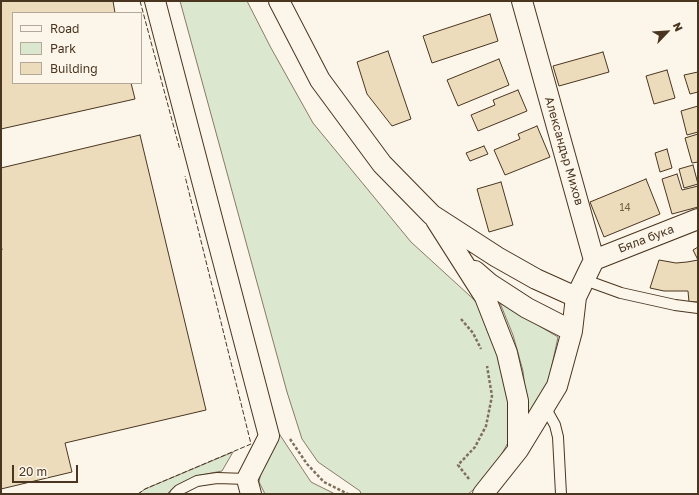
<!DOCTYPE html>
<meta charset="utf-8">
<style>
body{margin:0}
#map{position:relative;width:699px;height:495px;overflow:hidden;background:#fbf6e9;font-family:"Golos Text",sans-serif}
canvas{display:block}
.frame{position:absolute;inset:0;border:2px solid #4a3520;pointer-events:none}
.legend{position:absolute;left:12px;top:12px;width:130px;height:72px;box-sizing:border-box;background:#fbf6e9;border:1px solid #b4a999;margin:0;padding:5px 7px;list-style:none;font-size:12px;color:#4a3520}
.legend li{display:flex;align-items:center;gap:8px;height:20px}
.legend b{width:20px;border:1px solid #b4a999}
.north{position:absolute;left:647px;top:12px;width:40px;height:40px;-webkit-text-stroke:3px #fbf6e9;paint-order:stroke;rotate:65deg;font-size:11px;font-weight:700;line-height:16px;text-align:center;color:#4a3520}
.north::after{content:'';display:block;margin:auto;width:14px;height:18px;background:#4a3520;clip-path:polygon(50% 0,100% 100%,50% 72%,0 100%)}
.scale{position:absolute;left:12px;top:465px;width:66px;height:18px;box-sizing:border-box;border:2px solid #4a3520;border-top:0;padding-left:5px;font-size:12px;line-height:14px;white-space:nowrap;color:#4a3520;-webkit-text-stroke:3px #fbf6e9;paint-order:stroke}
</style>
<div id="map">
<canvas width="699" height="495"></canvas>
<div class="frame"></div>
<ul class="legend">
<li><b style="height:5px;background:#fbf6e9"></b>Road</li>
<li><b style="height:11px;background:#dce7d0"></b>Park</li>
<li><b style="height:11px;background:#ecdcbc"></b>Building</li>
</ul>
<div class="north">N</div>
<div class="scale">20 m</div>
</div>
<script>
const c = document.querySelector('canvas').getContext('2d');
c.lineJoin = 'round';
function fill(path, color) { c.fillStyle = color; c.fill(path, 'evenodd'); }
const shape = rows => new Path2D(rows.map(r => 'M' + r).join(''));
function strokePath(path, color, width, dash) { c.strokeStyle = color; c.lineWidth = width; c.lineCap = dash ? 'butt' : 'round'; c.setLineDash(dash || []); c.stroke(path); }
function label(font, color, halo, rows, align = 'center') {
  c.font = font + ' "Golos Text",sans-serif'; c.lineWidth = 3; c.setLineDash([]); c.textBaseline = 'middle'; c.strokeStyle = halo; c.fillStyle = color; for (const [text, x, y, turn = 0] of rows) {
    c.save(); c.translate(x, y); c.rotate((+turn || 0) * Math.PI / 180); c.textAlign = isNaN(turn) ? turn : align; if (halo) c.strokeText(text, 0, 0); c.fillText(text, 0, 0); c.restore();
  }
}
const green = shape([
 [180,1,247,1,271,48,313,123,411,242,481,306,499,350,510,397,511,437,498,461,478,486,468,494,361,494,360,491,318,462,302,439,287,392,180,1],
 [500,303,558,337,548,384,528,417,523,371,513,335,500,303],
 [280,435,311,482,335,494,265,494,259,482,264,458,280,435],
 [233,452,222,471,196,476,169,492,167,494,138,494,145,489,233,452]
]);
const building = shape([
 [1,1,113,1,115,13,13,13,13,83,131,83,135,99,1,129,1,1],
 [490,14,498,41,432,63,423,36,490,14],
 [388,51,411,119,392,126,367,94,357,62,388,51],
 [603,52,609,72,559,86,553,66,603,52],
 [499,59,509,85,458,106,447,80,499,59],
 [667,70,675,98,654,104,646,76,667,70],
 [698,72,698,92,690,94,684,75,698,72],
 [518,90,527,111,478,131,471,115,495,105,493,100,518,90],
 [698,106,698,132,687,135,681,111,698,106],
 [537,126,550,157,505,175,494,150,520,139,518,134,537,126],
 [698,134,698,162,692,163,685,138,698,134],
 [140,135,206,410,65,443,72,472,1,489,1,251,2,250,1,245,1,168,140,135],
 [484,146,488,154,470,161,466,153,484,146],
 [667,149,672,168,660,172,655,153,667,149],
 [693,165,698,184,684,188,679,169,693,165],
 [677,174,682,190,698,186,698,207,672,214,662,179,677,174],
 [646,179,660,214,604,237,590,202,646,179],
 [501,182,513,225,489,232,477,189,501,182],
 [698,247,698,302,689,302,688,291,664,291,650,288,659,260,676,263,687,262,698,260,693,250,698,247]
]);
const path = shape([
 [461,319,473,333,481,349],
 [290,439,307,464,324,482,348,494],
 [469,479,458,465,475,447,486,426,492,396,487,366]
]);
const service = shape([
 [585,280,621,293,675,305,698,308],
 [545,407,555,425,558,437,561,494],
 [175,494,179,490,197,481,217,478,247,479]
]);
const minor = shape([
 [155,1,269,436,247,479,251,494],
 [279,1,320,80,382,164,432,215,497,257,536,279,576,297],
 [436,220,485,297,507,353,518,401,518,450],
 [594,260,698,219],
 [475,271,490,284,527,308,572,331],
 [483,494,518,450,557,386,572,331,576,297,594,260,522,1]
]);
const fence = shape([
 [140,1,180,150],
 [138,494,145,489,251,444,185,176]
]);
const numberNames = [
 ["14",625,208]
];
const streetNames = [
 ["Александър Михов",564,151,74],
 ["Бяла бука",646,239,-21]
];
fill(green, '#dce7d0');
strokePath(green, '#887966', 1);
fill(building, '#ecdcbc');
strokePath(building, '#4a3520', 1);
strokePath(service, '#4a3520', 12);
strokePath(minor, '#4a3520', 22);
strokePath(path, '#7f6f5c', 2.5, [3, 2]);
strokePath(service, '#fbf6e9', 10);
strokePath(minor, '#fbf6e9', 20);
strokePath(fence, '#4a3520', 1, [5, 2]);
label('10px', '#725f47', null, numberNames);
label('12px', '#4a3520', '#fbf6e9', streetNames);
</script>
